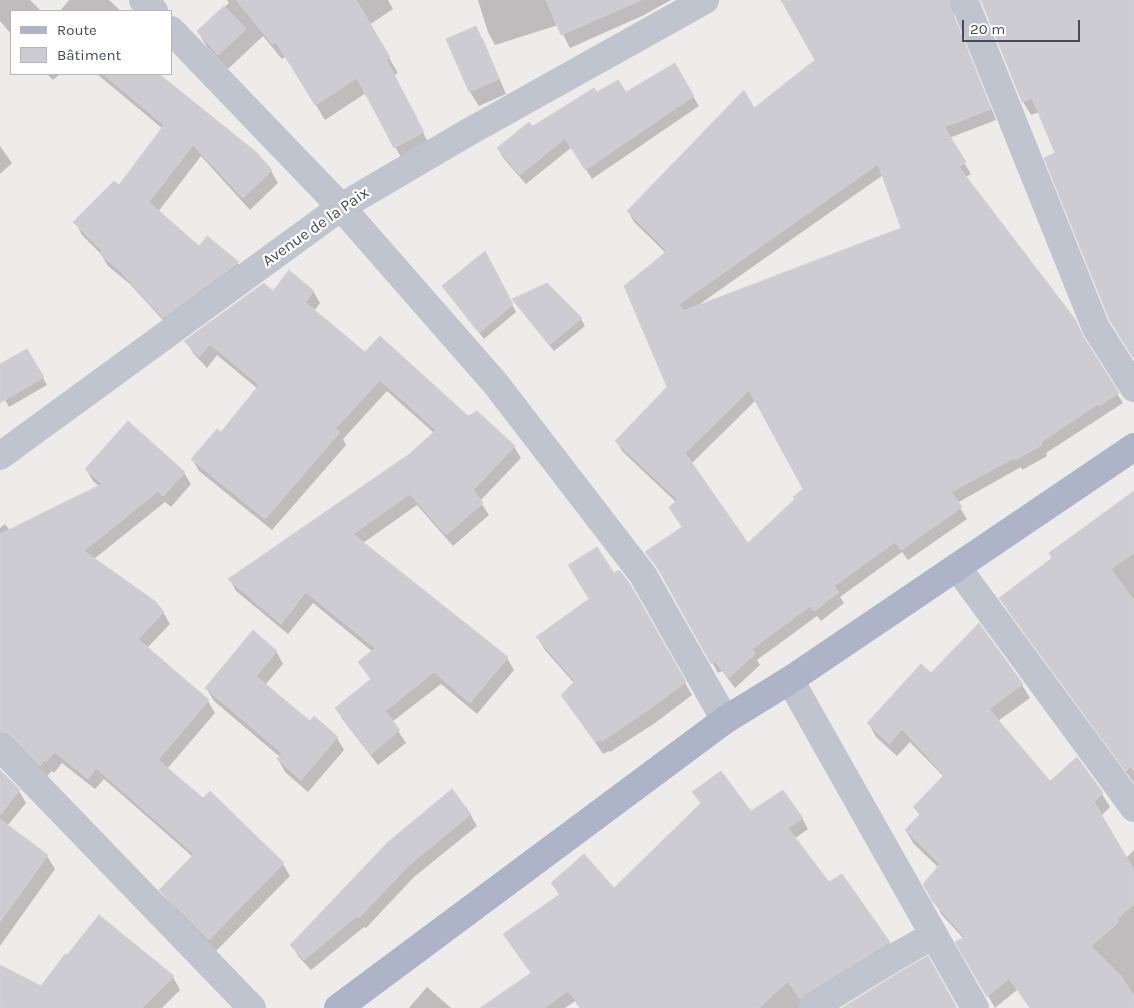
<!DOCTYPE html>
<meta charset="utf-8">
<style>
body{margin:0}
#map{position:relative;width:1134px;height:1008px;overflow:hidden;background:#eeeceb;font-family:Karla,sans-serif}
canvas{display:block}
.legend{position:absolute;left:10px;top:10px;width:162px;height:65px;box-sizing:border-box;background:#fff;border:1px solid #b5b7bb;margin:0;padding:6px 9px;list-style:none;font-size:15px;color:#464b56}
.legend li{display:flex;align-items:center;gap:10px;height:25px}
.legend b{width:25px;border:1px solid #b5b7bb}
.scale{position:absolute;left:962px;top:20px;width:118px;height:22px;box-sizing:border-box;border:2px solid #464b56;border-top:0;padding-left:6px;font-size:15px;line-height:18px;white-space:nowrap;color:#464b56;-webkit-text-stroke:4px #fff;paint-order:stroke}
</style>
<div id="map">
<canvas width="1134" height="1008"></canvas>
<ul class="legend">
<li><b style="height:6px;background:#adb4c8"></b>Route</li>
<li><b style="height:14px;background:#ccccd2"></b>Bâtiment</li>
</ul>
<div class="scale">20 m</div>
</div>
<script>
const c = document.querySelector('canvas').getContext('2d');
c.lineJoin = 'round';
function fill(path, color) { c.fillStyle = color; c.fill(path, 'evenodd'); }
const shape = rows => new Path2D(rows.map(r => 'M' + r).join(''));
function strokePath(path, color, width, dash) { c.strokeStyle = color; c.lineWidth = width; c.lineCap = dash ? 'butt' : 'round'; c.setLineDash(dash || []); c.stroke(path); }
function label(font, color, halo, rows, align = 'center') {
  c.font = font + ' Karla,sans-serif'; c.lineWidth = 4.5; c.setLineDash([]); c.textBaseline = 'middle'; c.strokeStyle = halo; c.fillStyle = color; for (const [text, x, y, turn = 0] of rows) {
    c.save(); c.translate(x, y); c.rotate((+turn || 0) * Math.PI / 180); c.textAlign = isNaN(turn) ? turn : align; if (halo) c.strokeText(text, 0, 0); c.fillText(text, 0, 0); c.restore();
  }
}
const shadow = shape([
 [0,0,30,0,41,11,11,11,11,34,0,21],
 [69,0,109,0,121,11,60,11],
 [227,0,388,0,393,9,369,25,398,73,394,75,431,148,404,163,366,93,325,120,286,56,282,59,263,36,228,69,207,47,198,32,229,3],
 [478,0,671,0,644,15,570,48,558,25,495,45,488,32],
 [796,0,958,0,954,9,955,18,996,120,949,138,971,174,965,177,1074,320,1087,345,1123,403,1046,453,1047,456,1022,470,1021,467,957,503,967,519,908,560,902,552,840,597,844,603,821,621,817,616,757,660,760,665,735,688,722,671,718,673,664,578,647,553,683,528,677,503,623,452,616,441,669,388,666,253,634,222,628,211,817,60],
 [883,175,902,229,697,306],
 [756,400,804,490,748,545,691,464],
 [982,0,1134,0,1134,358,1039,112,1031,115,1023,102],
 [476,27,484,42,506,94,479,106,470,92,448,40],
 [674,65,699,106,592,179,572,147,526,184,504,159,498,149,597,94,625,94],
 [47,74,60,74,53,80],
 [97,74,157,74,255,153,271,171,278,183,250,210,201,156,158,212,199,248,208,238,238,263,245,275,171,329,130,284,108,266,101,254,82,235,75,222,119,187,163,129],
 [0,146,12,163,0,174],
 [488,259,516,312,484,339,443,286],
 [313,291,320,303,314,311,365,354,514,447,521,458,480,501,489,515,453,546,417,505,363,543,507,658,514,670,477,714,441,684,392,722,406,743,378,765,343,720,336,708,371,680,359,662,373,652,313,603,288,634,236,591,230,580,408,456,434,433,387,391,343,439,346,445,272,530,199,471,192,459,221,434,258,389,217,355,207,368,193,353,186,341,273,292],
 [513,300,581,319,585,326,554,351],
 [27,350,47,385,9,407,0,391,0,365],
 [86,469,184,473,191,484,171,507,165,502,94,559,163,612,170,624,147,648,208,701,215,713,167,769,203,800,210,793,283,864,290,876,216,951,168,901,161,890,193,857,104,779,95,789,62,763,54,773,52,771,47,776,0,745,0,528,5,524,10,531,100,487,93,481],
 [1134,493,1134,783,1008,611,1001,598,1054,558],
 [614,575,629,584,692,695,655,723,610,752,609,751,603,754,563,695,574,683,545,650,538,638,591,600],
 [979,625,1022,685,1030,698,998,721,1049,783,1102,794,1110,807,1101,816,1126,858,1134,850,1134,1008,1030,1008,1017,990,995,1008,957,942,964,939,942,915,925,884,939,868,914,844,906,831,920,816,915,807,944,777,910,742,897,756,876,737,869,724,931,675],
 [276,651,283,664,265,685,310,723,337,738,344,750,308,792,285,772,278,759,280,757,214,701,206,688],
 [0,771,19,791,26,803,7,826,47,856,55,869,0,946],
 [694,792,750,813,802,818,808,829,794,839,829,884,889,942,895,953,807,1008,580,1008,575,1001,565,1008,482,1008,532,974,511,945,560,896,552,883,614,890,701,804],
 [470,814,477,826,414,877,366,928,364,927,311,970,298,956,292,945],
 [0,966,41,988,173,977,180,990,162,1008,0,1008],
 [427,987,451,1008,409,1008]
]);
const building = shape([
 [236,0,356,0,390,57,386,59,424,132,394,148,357,78,315,105,276,42,272,44,236,0],
 [546,0,641,0,561,35,546,0],
 [781,0,949,0,950,6,991,109,944,127,966,162,959,167,1075,319,1083,336,1119,393,1099,406,1098,404,1041,442,1042,445,1015,460,1014,458,951,492,962,507,901,550,895,542,834,586,839,592,814,611,810,606,752,649,755,654,728,678,715,661,711,664,657,567,645,552,682,527,669,507,678,500,615,441,667,387,624,286,667,251,627,211,744,90,754,108,815,60,781,0],
 [878,164,901,228,683,311,679,304,878,164],
 [749,390,803,489,793,497,795,499,748,543,685,453,749,390],
 [981,0,1134,0,1134,359,1110,321,1044,158,1055,153,1032,98,1022,102,981,0],
 [224,6,246,29,218,55,197,31,224,6],
 [476,26,499,79,469,92,446,39,476,26],
 [675,63,694,96,585,170,565,138,520,175,497,148,529,122,533,126,594,88,597,92,618,80,626,92,675,63],
 [103,74,159,74,256,152,272,170,243,198,193,145,149,202,199,246,207,236,239,262,163,318,121,272,100,254,102,251,73,222,114,181,119,185,164,125,103,74],
 [485,251,513,304,479,333,442,286,485,251],
 [289,270,314,291,305,302,365,352,380,336,468,416,477,411,515,446,473,490,483,503,446,535,410,494,353,534,508,657,470,703,434,672,385,711,400,730,371,754,335,708,371,679,358,662,375,648,306,592,281,624,228,579,408,455,436,430,380,380,335,429,340,432,265,519,191,459,217,429,221,432,259,385,210,344,199,357,184,341,264,283,273,291,289,270],
 [547,283,582,318,549,345,512,299,547,283],
 [27,349,44,377,0,403,0,364,27,349],
 [128,421,185,472,163,496,158,491,84,551,155,601,164,612,138,639,209,700,158,760,203,798,210,791,284,863,209,940,159,890,194,854,96,768,88,779,55,752,46,762,44,760,40,766,11,736,5,732,0,732,0,534,102,484,85,469,128,421],
 [1134,491,1134,553,1111,569,1134,601,1134,771,1130,767,1126,771,999,598,1052,558,1049,553,1134,491],
 [597,547,614,573,619,570,630,584,686,682,648,710,602,741,601,739,595,742,561,695,575,681,536,637,589,599,568,565,597,547],
 [979,623,1023,684,989,709,1050,781,1077,757,1103,793,1094,802,1134,870,1134,904,1117,919,1119,922,1091,946,1121,976,1134,996,1134,1008,1030,1008,1009,978,987,997,955,942,965,937,933,902,923,884,940,864,905,830,920,814,913,807,944,775,902,729,889,744,867,723,921,664,931,673,979,623],
 [253,630,277,651,256,676,310,721,314,716,338,737,301,780,277,759,282,753,205,688,253,630],
 [0,770,20,790,0,815,0,770],
 [721,771,751,811,783,790,803,818,788,828,829,882,842,874,890,942,804,995,800,999,788,981,759,1008,582,1008,568,991,544,1008,480,1008,531,973,503,934,560,894,551,883,584,854,614,888,701,803,692,792,721,771],
 [452,789,471,814,408,866,359,918,357,916,304,960,290,945,388,842,452,789],
 [0,819,48,855,0,922,0,819],
 [99,915,174,976,142,1008,0,1008,0,965,41,986,65,954,67,955,99,915],
 [928,956,957,1008,842,1008,903,970,928,956]
]);
const minor = shape([
 [143,0,154,11],
 [964,0,1096,328,1134,388],
 [171,30,341,207,495,383,643,575,725,720],
 [0,456,341,207,467,133,705,0],
 [957,567,1134,808],
 [790,680,975,1008],
 [0,747,252,1008],
 [812,1008,895,957,934,935]
]);
const major = shape([
 [338,1008,725,720,790,680,1134,447]
]);
const streetNames = [
 ["Avenue de la Paix",316,227,-35]
];
fill(shadow, '#0003');
fill(building, '#ccccd2');
strokePath(building, '#d0d0d6', 1);
strokePath(minor, '#c0c4cf', 28);
strokePath(major, '#adb4c8', 28);
label('16px', '#464b56', '#fff', streetNames);
</script>
